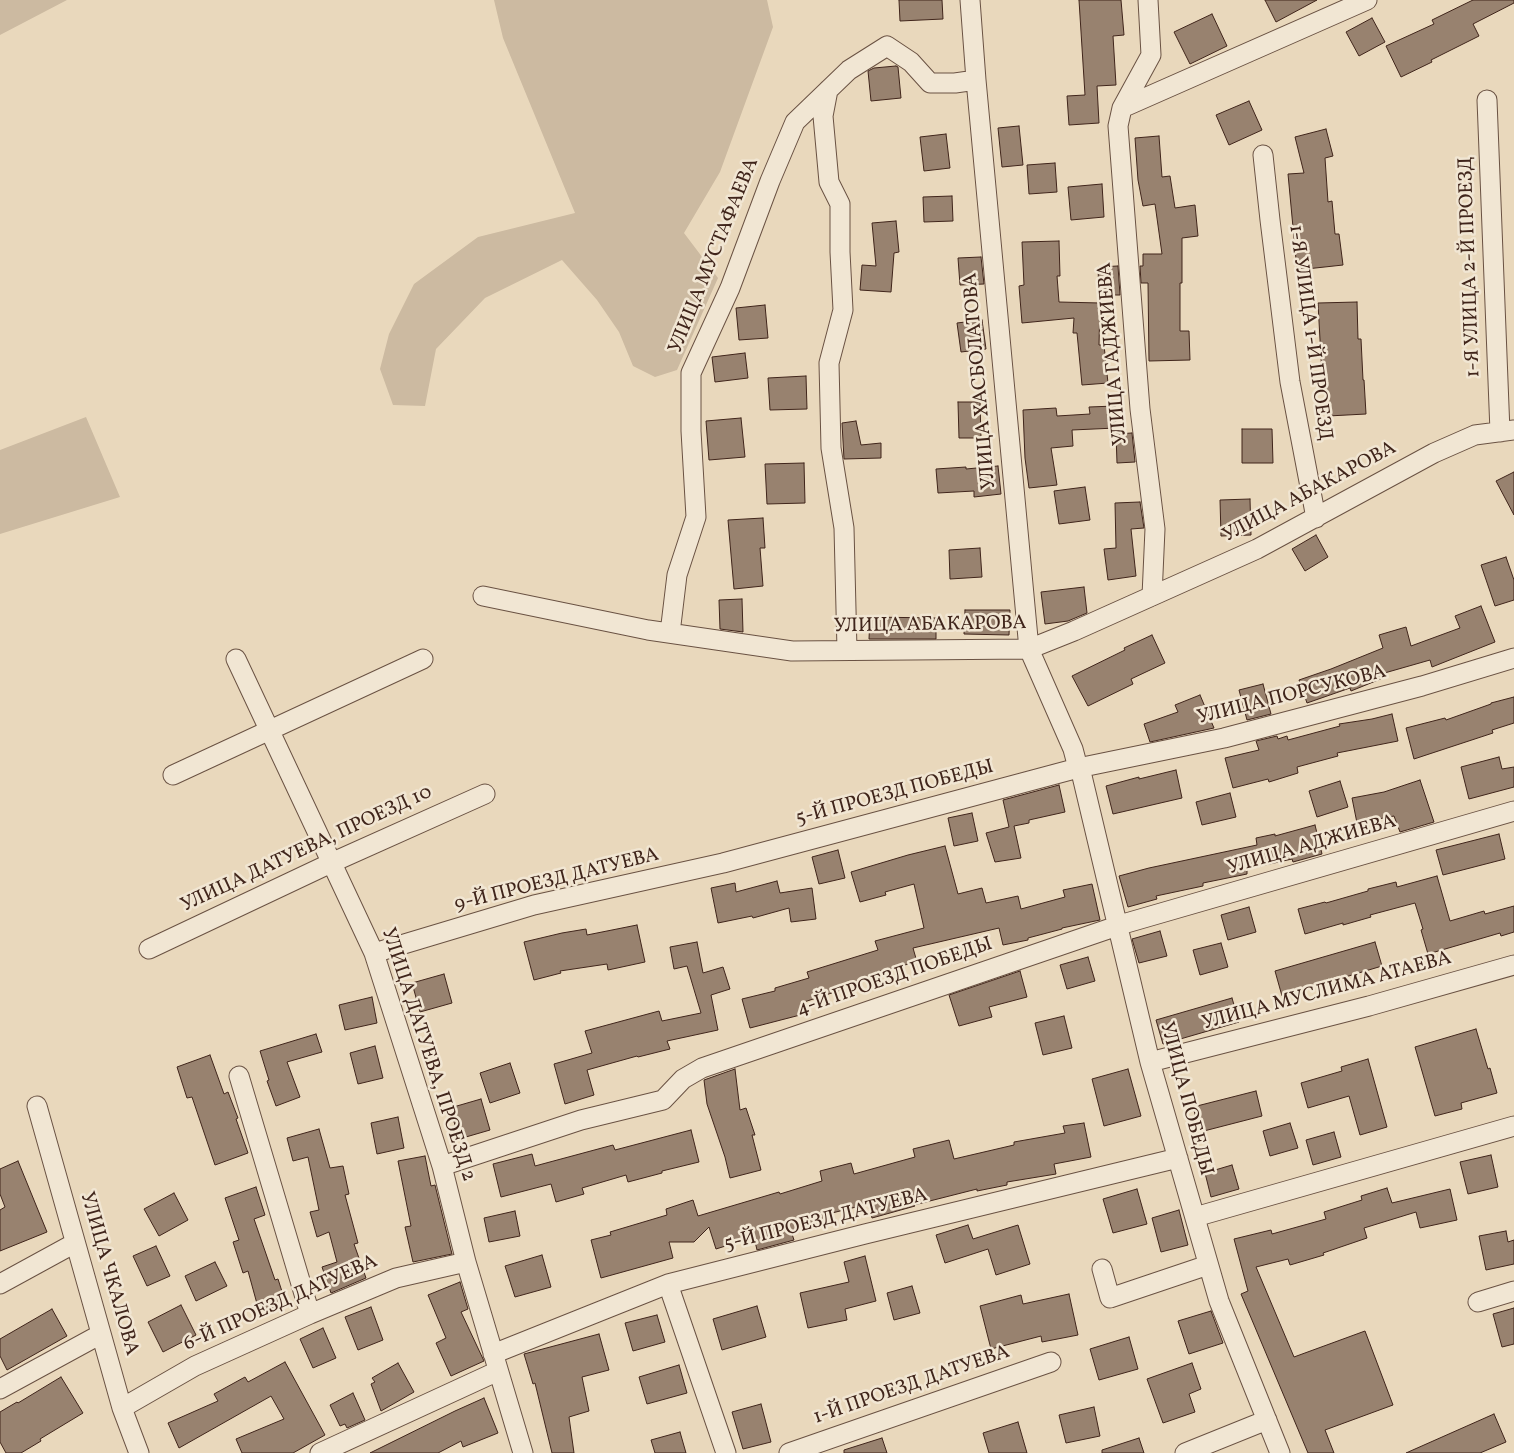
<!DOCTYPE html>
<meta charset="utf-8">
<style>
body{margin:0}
canvas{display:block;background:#e9d8bc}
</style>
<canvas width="1514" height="1453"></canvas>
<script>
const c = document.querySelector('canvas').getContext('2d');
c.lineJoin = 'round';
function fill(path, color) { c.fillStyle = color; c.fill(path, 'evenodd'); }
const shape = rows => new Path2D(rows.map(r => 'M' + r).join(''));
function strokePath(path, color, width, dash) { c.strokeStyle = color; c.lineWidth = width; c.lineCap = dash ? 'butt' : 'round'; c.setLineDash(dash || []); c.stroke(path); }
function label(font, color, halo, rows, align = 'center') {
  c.font = font + ' Vollkorn,serif'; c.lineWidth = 5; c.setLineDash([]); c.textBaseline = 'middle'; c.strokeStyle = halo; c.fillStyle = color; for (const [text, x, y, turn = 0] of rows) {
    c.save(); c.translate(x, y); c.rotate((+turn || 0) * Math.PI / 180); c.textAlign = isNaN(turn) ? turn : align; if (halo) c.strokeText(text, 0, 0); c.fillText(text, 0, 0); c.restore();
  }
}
const green = shape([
 [0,0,67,0,0,35],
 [494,0,767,0,773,27,720,172,684,233,718,278,677,370,655,377,633,366,619,332,597,300,562,260,485,298,436,349,425,406,393,405,380,369,389,334,414,284,478,237,575,213,503,38],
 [86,417,120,497,0,534,0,450]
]);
const building = shape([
 [899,0,942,0,943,19,900,21,899,0],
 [1079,0,1121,0,1124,35,1113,36,1116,85,1097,86,1099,123,1069,125,1067,96,1085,95,1079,0],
 [1265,0,1317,0,1276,22,1265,0],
 [1473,0,1514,0,1514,3,1473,24,1479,36,1431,60,1432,62,1401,77,1386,46,1434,24,1432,20,1473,0],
 [1212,14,1227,46,1190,64,1174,32,1212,14],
 [1372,18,1385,42,1359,56,1346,32,1372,18],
 [896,66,898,67,901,98,871,101,868,71,874,68,896,66],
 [1249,101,1262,130,1229,145,1216,115,1249,101],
 [1019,126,1023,165,1002,167,998,128,1019,126],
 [1326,129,1333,156,1325,158,1328,202,1332,201,1335,234,1339,234,1343,265,1297,270,1288,174,1304,173,1295,137,1326,129],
 [946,134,950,168,924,171,920,137,946,134],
 [1159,136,1162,177,1170,176,1175,208,1195,205,1198,236,1182,238,1182,283,1180,283,1180,331,1189,331,1190,360,1149,361,1148,283,1141,283,1140,266,1143,266,1143,254,1162,254,1155,204,1143,206,1138,180,1135,138,1159,136],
 [1055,163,1057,192,1029,194,1027,165,1055,163],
 [1102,184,1104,217,1071,220,1068,187,1102,184],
 [952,196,953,221,924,222,923,197,952,196],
 [896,221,899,252,894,253,891,292,860,290,862,265,876,266,872,223,896,221],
 [1059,241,1060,276,1057,276,1059,302,1100,303,1099,345,1104,345,1108,383,1082,385,1077,333,1073,333,1074,318,1022,323,1019,286,1024,285,1022,242,1059,241],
 [981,257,984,284,960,285,958,258,981,257],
 [1118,266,1120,295,1099,295,1098,267,1118,266],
 [1357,302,1358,339,1361,339,1363,380,1364,380,1366,414,1328,416,1325,376,1322,376,1318,303,1357,302],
 [765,305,768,338,739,340,736,308,765,305],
 [982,320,986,349,961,352,957,323,982,320],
 [745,353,748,378,715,382,712,357,745,353],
 [806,376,807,409,770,410,768,378,806,376],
 [958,402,980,402,981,438,959,438,958,402],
 [1115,406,1116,428,1072,430,1073,446,1051,448,1057,485,1029,488,1025,458,1023,410,1056,408,1057,416,1090,414,1089,407,1115,406],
 [741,418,745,457,709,460,706,421,741,418],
 [856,421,861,445,881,443,881,458,844,459,842,423,856,421],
 [1242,429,1272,429,1273,463,1242,463,1242,429],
 [1132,433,1135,462,1117,463,1116,434,1132,433],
 [804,463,805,503,767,504,765,464,804,463],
 [998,466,1001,494,974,497,974,491,938,493,936,469,966,467,966,469,998,466],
 [1514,472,1514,515,1496,481,1514,472],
 [1085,487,1090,520,1059,524,1054,491,1085,487],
 [1250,499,1251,535,1221,536,1220,500,1250,499],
 [1140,502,1144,528,1131,529,1136,576,1108,580,1104,549,1116,548,1115,503,1140,502],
 [763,518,765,548,760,548,763,586,734,589,728,520,763,518],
 [1316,535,1328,557,1305,571,1292,549,1316,535],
 [980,548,982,577,950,579,949,550,980,548],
 [1506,557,1514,580,1514,600,1495,606,1481,565,1506,557],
 [1084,587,1087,613,1068,621,1045,624,1041,592,1084,587],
 [742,599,743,632,720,629,719,600,742,599],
 [1481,606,1495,642,1432,667,1430,660,1381,674,1383,678,1351,691,1350,688,1307,703,1299,680,1331,669,1383,648,1379,635,1406,627,1411,646,1460,628,1455,616,1481,606],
 [965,610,1010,610,1009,635,964,634,965,610],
 [870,617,936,618,936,639,869,639,870,617],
 [1152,635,1165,663,1131,679,1133,684,1088,706,1072,676,1125,650,1124,648,1152,635],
 [1263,684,1271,714,1247,720,1239,690,1263,684],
 [1200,695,1214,728,1150,742,1144,724,1178,712,1175,705,1200,695],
 [1514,697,1514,723,1492,730,1493,733,1414,759,1406,728,1445,718,1446,720,1491,704,1491,703,1514,697],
 [1392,714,1398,741,1337,753,1338,756,1297,767,1298,773,1269,782,1268,779,1233,788,1225,758,1259,750,1256,741,1277,736,1278,739,1287,736,1288,740,1340,726,1339,724,1372,719,1392,714],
 [1499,757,1502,769,1514,767,1514,787,1469,799,1461,767,1499,757],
 [1176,770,1182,798,1113,814,1106,786,1139,777,1139,779,1176,770],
 [1420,780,1434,822,1400,832,1394,816,1357,823,1352,798,1384,792,1420,780],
 [1340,781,1348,807,1317,817,1309,791,1340,781],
 [1059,785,1065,812,1029,820,1029,823,1014,826,1021,858,995,862,986,833,1009,827,1003,800,1059,785],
 [1230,793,1236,817,1202,825,1196,802,1230,793],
 [972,813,978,841,954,846,948,818,972,813],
 [1315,825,1322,854,1293,862,1292,859,1247,869,1247,874,1203,883,1203,886,1156,896,1157,899,1128,907,1119,876,1149,868,1257,845,1256,838,1275,834,1275,836,1315,825],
 [1499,834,1505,859,1443,875,1436,850,1499,834],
 [945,846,958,894,982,888,986,903,1018,896,1021,909,1065,897,1063,890,1092,884,1100,920,1062,928,1062,929,1028,938,1028,940,1003,945,999,928,913,948,917,962,876,972,877,975,843,985,844,989,801,1003,804,1014,750,1028,742,999,775,991,775,988,809,978,807,972,878,950,875,941,924,928,914,884,885,892,886,895,860,902,851,872,908,855,945,846],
 [838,850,845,878,819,884,812,857,838,850],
 [1437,876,1450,921,1484,911,1485,914,1514,906,1514,932,1501,936,1500,933,1428,954,1421,930,1423,929,1415,903,1370,915,1371,917,1343,925,1343,923,1305,934,1298,909,1325,902,1326,903,1368,891,1368,889,1396,882,1397,887,1437,876],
 [777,881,780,893,812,888,816,919,791,922,789,908,753,918,752,916,718,923,711,888,735,883,736,892,777,881],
 [1249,907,1256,932,1228,940,1221,915,1249,907],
 [637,925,645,962,608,970,607,964,560,971,561,973,534,980,524,942,562,933,586,929,587,935,637,925],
 [1160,931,1167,956,1139,963,1132,939,1160,931],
 [697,942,703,973,723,967,730,989,711,995,718,1030,667,1041,670,1049,638,1057,637,1056,587,1070,594,1095,565,1104,554,1064,592,1053,585,1031,659,1011,662,1021,701,1013,687,966,674,969,670,947,697,942],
 [1375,942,1382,966,1282,996,1275,971,1375,942],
 [1221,943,1228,967,1200,975,1193,950,1221,943],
 [1088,957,1095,981,1067,989,1060,965,1088,957],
 [1020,971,1027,997,989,1007,992,1017,959,1026,949,995,1020,971],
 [444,974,452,1003,420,1012,412,983,444,974],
 [372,997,377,1023,345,1030,339,1005,372,997],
 [1232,998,1239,1022,1163,1044,1156,1020,1232,998],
 [1064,1016,1072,1048,1043,1055,1035,1023,1064,1016],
 [1476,1029,1488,1069,1490,1068,1497,1093,1461,1103,1462,1109,1435,1116,1415,1047,1476,1029],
 [316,1034,322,1052,287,1062,300,1097,276,1106,267,1081,269,1080,260,1051,316,1034],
 [375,1046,383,1078,358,1084,350,1053,375,1046],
 [210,1055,224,1094,228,1092,238,1118,236,1119,248,1153,215,1165,192,1097,187,1098,177,1067,210,1055],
 [1368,1059,1387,1127,1360,1135,1349,1096,1308,1108,1301,1083,1342,1071,1341,1067,1368,1059],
 [510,1063,520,1093,490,1103,480,1073,510,1063],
 [735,1069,740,1110,746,1108,755,1135,752,1135,761,1170,730,1178,725,1157,707,1104,704,1080,735,1069],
 [1128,1069,1141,1116,1104,1126,1092,1079,1128,1069],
 [1256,1091,1262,1116,1200,1132,1193,1107,1256,1091],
 [481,1099,490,1130,459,1139,450,1108,481,1099],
 [398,1117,404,1148,377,1154,371,1123,398,1117],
 [1084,1123,1091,1157,1054,1164,1056,1174,1007,1182,1007,1185,977,1191,977,1189,914,1205,915,1206,872,1218,868,1204,824,1215,825,1220,791,1231,794,1240,757,1250,754,1237,716,1249,709,1227,694,1242,669,1242,673,1258,601,1278,591,1240,611,1235,610,1232,667,1215,666,1209,693,1200,698,1216,779,1192,780,1194,822,1181,820,1171,851,1163,854,1174,915,1157,913,1149,949,1140,954,1159,1014,1145,1014,1142,1065,1133,1063,1126,1084,1123],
 [1290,1123,1298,1148,1270,1156,1263,1131,1290,1123],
 [319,1129,330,1168,343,1166,349,1194,345,1195,358,1243,354,1244,366,1278,331,1293,322,1267,337,1262,329,1232,317,1237,310,1212,319,1210,308,1157,293,1161,287,1138,319,1129],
 [691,1130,699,1162,662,1171,662,1173,628,1182,626,1175,582,1188,584,1194,556,1202,551,1184,501,1197,493,1164,532,1154,535,1166,613,1145,615,1150,691,1130],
 [1334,1132,1341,1157,1313,1165,1306,1140,1334,1132],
 [1491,1155,1498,1187,1468,1194,1460,1162,1491,1155],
 [425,1156,431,1186,435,1185,452,1254,413,1262,405,1227,411,1226,398,1161,425,1156],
 [18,1161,47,1232,0,1251,0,1210,5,1207,0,1194,0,1169,18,1161],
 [1232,1165,1239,1189,1211,1197,1205,1173,1232,1165],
 [256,1187,265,1215,254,1219,275,1280,278,1279,286,1304,259,1311,248,1271,243,1273,233,1242,239,1240,225,1198,256,1187],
 [1387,1188,1392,1203,1450,1189,1457,1220,1420,1228,1416,1212,1364,1228,1367,1238,1323,1253,1324,1255,1290,1265,1288,1259,1256,1267,1294,1357,1365,1331,1393,1405,1325,1430,1334,1453,1308,1453,1241,1294,1248,1291,1234,1239,1271,1230,1272,1234,1326,1219,1324,1212,1362,1200,1361,1196,1387,1188],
 [1137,1189,1147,1224,1113,1233,1103,1199,1137,1189],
 [174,1193,188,1220,159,1236,144,1209,174,1193],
 [1179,1210,1188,1245,1161,1252,1152,1218,1179,1210],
 [515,1211,520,1236,489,1242,484,1218,515,1211],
 [968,1225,973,1239,1018,1225,1030,1264,996,1275,988,1249,945,1263,936,1235,968,1225],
 [1506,1231,1508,1242,1514,1240,1514,1264,1486,1270,1479,1236,1506,1231],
 [156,1246,170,1276,147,1286,133,1256,156,1246],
 [542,1255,551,1287,515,1297,505,1266,542,1255],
 [865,1256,876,1301,845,1309,847,1320,808,1328,800,1293,849,1282,844,1262,865,1256],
 [215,1262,227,1286,196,1301,185,1276,215,1262],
 [460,1282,468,1309,461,1312,484,1361,451,1376,436,1343,446,1338,428,1295,460,1282],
 [912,1286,920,1313,894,1320,887,1293,912,1286],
 [1069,1294,1078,1335,1042,1342,1041,1336,991,1349,980,1306,1021,1295,1023,1304,1069,1294],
 [181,1305,196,1335,163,1352,148,1322,181,1305],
 [757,1306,766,1337,722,1350,713,1319,757,1306],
 [371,1307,383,1340,358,1350,345,1317,371,1307],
 [1514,1308,1514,1344,1502,1347,1493,1314,1514,1308],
 [52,1309,67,1336,7,1370,0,1356,0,1339,52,1309],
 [1211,1311,1223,1343,1189,1354,1178,1321,1211,1311],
 [657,1315,665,1342,633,1351,625,1323,657,1315],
 [323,1328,336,1358,313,1368,300,1339,323,1328],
 [599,1334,609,1370,582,1377,589,1411,569,1417,574,1453,552,1453,535,1383,533,1384,524,1354,599,1334],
 [1129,1337,1138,1369,1099,1380,1090,1349,1129,1337],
 [285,1362,325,1435,293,1453,242,1453,236,1439,284,1419,271,1396,179,1448,168,1423,218,1401,214,1394,245,1377,248,1382,285,1362],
 [398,1363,414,1392,381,1411,371,1384,375,1382,372,1378,398,1363],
 [1192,1363,1201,1389,1189,1394,1195,1412,1163,1423,1147,1379,1192,1363],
 [679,1365,687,1393,647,1404,639,1377,679,1365],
 [61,1377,83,1413,40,1439,41,1441,21,1453,6,1453,0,1442,0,1412,17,1402,18,1403,61,1377],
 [353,1393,365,1420,347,1428,345,1424,340,1426,330,1405,353,1393],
 [484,1398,498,1433,463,1447,461,1441,438,1453,370,1453,455,1411,484,1398],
 [761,1404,771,1442,743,1449,732,1412,761,1404],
 [1094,1407,1100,1436,1066,1443,1059,1415,1094,1407],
 [1494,1414,1506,1442,1480,1453,1406,1453,1494,1414],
 [1018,1422,1027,1453,989,1453,983,1433,1018,1422],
 [680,1432,686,1453,655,1453,651,1440,680,1432],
 [882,1438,887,1453,844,1453,844,1450,882,1438],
 [1139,1438,1144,1453,1102,1453,1102,1450,1139,1438]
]);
const minor = shape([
 [970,0,976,80,1029,649,1073,749,1078,768,1082,776,1150,1062,1219,1301,1280,1453],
 [1148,0,1151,55,1122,108,1118,126,1140,409,1155,529,1152,596],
 [828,90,823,116,829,182,840,204,840,252,843,310,829,363,831,448,844,528,847,650],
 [1487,100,1500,432],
 [1122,108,1367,0],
 [1263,155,1270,220,1290,382,1316,518],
 [483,596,648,630,792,651,1029,649,1074,631,1257,549,1434,453,1475,435,1514,430],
 [670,633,677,575,696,517,691,431,691,373,730,288,770,181,795,122,849,70,887,46,911,62,930,83,955,83,976,80],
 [236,659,374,953,442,1166,466,1262,523,1453],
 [173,775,423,659],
 [149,949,331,863,485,794],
 [374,953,534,905,723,863,1078,768,1224,738,1422,686,1514,658],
 [1150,1062,1369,1006,1514,965],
 [239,1076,310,1314],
 [37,1106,122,1408,139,1453],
 [442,1166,581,1120,663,1100,683,1079,702,1068,1123,924,1514,811],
 [1195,1217,1514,1126],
 [1102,1269,1110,1298,1208,1265],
 [0,1284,75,1243],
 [668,1284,726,1453],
 [1478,1302,1514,1291],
 [493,1354,668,1284,865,1234,1178,1158],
 [0,1389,101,1334],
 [122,1408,195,1366,310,1314,396,1278,466,1262],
 [320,1453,498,1371],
 [789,1453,1051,1362],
 [1185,1453,1267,1420]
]);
const streetNames = [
 ["УЛИЦА МУСТАФАЕВА",715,256,-68],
 ["1-Я УЛИЦА 2-Й ПРОЕЗД",1471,267,-92],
 ["1-Я УЛИЦА 1-Й ПРОЕЗД",1309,333,82],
 ["УЛИЦА ГАДЖИЕВА",1114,354,-95],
 ["УЛИЦА ХАСБОЛАТОВА",981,381,-95],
 ["УЛИЦА АБАКАРОВА",1310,493,-28],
 ["УЛИЦА АБАКАРОВА",930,626,-1],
 ["УЛИЦА ПОРСУКОВА",1292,696,-14],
 ["5-Й ПРОЕЗД ПОБЕДЫ",895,794,-15],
 ["УЛИЦА АДЖИЕВА",1312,846,-16],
 ["УЛИЦА ДАТУЕВА, ПРОЕЗД 10",307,850,-25],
 ["9-Й ПРОЕЗД ДАТУЕВА",557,881,-14],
 ["4-Й ПРОЕЗД ПОБЕДЫ",895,978,-19],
 ["УЛИЦА МУСЛИМА АТАЕВА",1327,992,-15],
 ["УЛИЦА ДАТУЕВА, ПРОЕЗД 2",427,1055,72],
 ["УЛИЦА ПОБЕДЫ",1185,1099,75],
 ["5-Й ПРОЕЗД ДАТУЕВА",826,1221,-14],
 ["УЛИЦА ЧКАЛОВА",108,1274,74],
 ["6-Й ПРОЕЗД ДАТУЕВА",281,1304,-24],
 ["1-Й ПРОЕЗД ДАТУЕВА",912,1386,-19]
];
fill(green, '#ccbaa1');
fill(building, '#98826f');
strokePath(building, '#40251b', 1);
strokePath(minor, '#6a5243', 21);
strokePath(minor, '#f1e6d3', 19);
label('20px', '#40251b', '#f1e6d3', streetNames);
</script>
